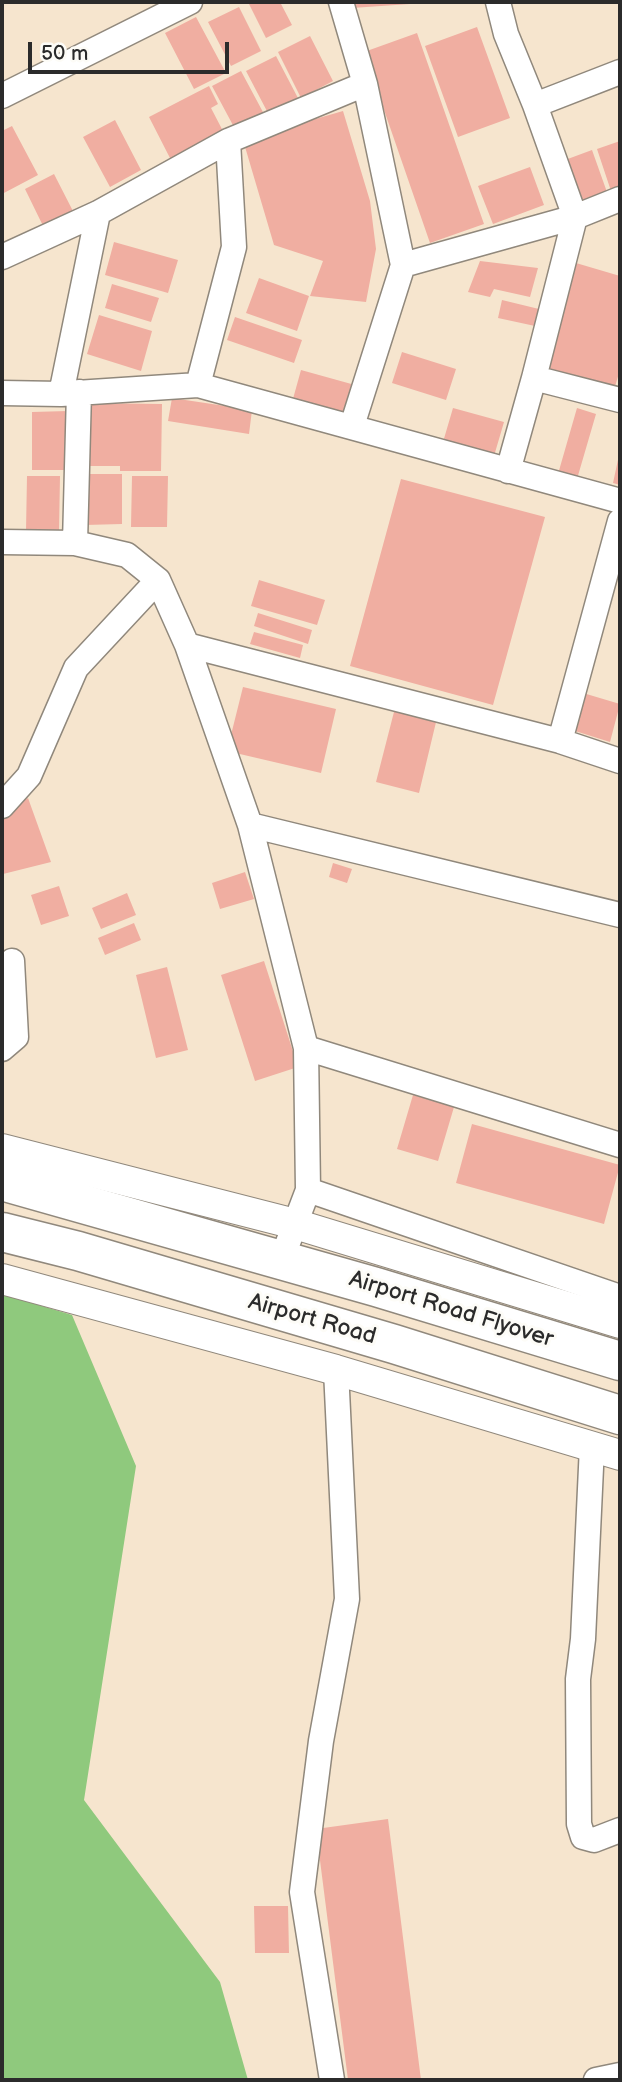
<!DOCTYPE html>
<style>
body{margin:0}
#map{position:relative;width:622px;height:2082px;overflow:hidden;background:#f6e5ce;font-family:"Balsamiq Sans",sans-serif}
canvas{display:block}
.frame{position:absolute;inset:0;border:4px solid #2b2b2b;pointer-events:none}
.scale{position:absolute;left:28px;top:42px;width:201px;height:32px;box-sizing:border-box;border:4px solid #2b2b2b;border-top:0;padding-left:9px;font-size:21px;line-height:24px;white-space:nowrap;color:#2b2b2b;-webkit-text-stroke:5px #fdfcf7;paint-order:stroke}
</style>
<div id="map">
<canvas width="622" height="2082"></canvas>
<div class="frame"></div>
<div class="scale">50 m</div>
</div>
<script>
const c = document.querySelector('canvas').getContext('2d');
c.lineJoin = 'round';
function fill(path, color) { c.fillStyle = color; c.fill(path, 'evenodd'); }
const shape = rows => new Path2D(rows.map(r => 'M' + r).join(''));
function strokePath(path, color, width, dash) { c.strokeStyle = color; c.lineWidth = width; c.lineCap = dash ? 'butt' : 'round'; c.setLineDash(dash || []); c.stroke(path); }
function label(font, color, halo, rows, align = 'center') {
  c.font = font + ' "Balsamiq Sans",sans-serif'; c.lineWidth = 6; c.setLineDash([]); c.textBaseline = 'middle'; c.strokeStyle = halo; c.fillStyle = color; for (const [text, x, y, turn = 0] of rows) {
    c.save(); c.translate(x, y); c.rotate((+turn || 0) * Math.PI / 180); c.textAlign = isNaN(turn) ? turn : align; if (halo) c.strokeText(text, 0, 0); c.fillText(text, 0, 0); c.restore();
  }
}
const green = shape([
 [2,1294,72,1315,136,1466,84,1800,220,1982,248,2080,2,2080]
]);
const building = shape([
 [248,2,280,2,292,25,266,38],
 [352,2,410,2,410,4,352,8],
 [239,7,261,51,231,66,208,22],
 [196,17,226,73,194,89,165,33],
 [477,27,510,118,458,137,425,46],
 [417,33,484,224,430,243,364,52],
 [310,36,333,81,301,98,278,52],
 [276,56,299,100,269,115,246,71],
 [241,71,264,114,235,129,212,86],
 [209,86,218,104,211,108,224,133,171,160,149,117],
 [343,111,370,201,376,249,366,302,310,296,323,261,274,245,243,140],
 [115,120,141,170,110,187,83,137],
 [12,126,38,175,2,194,2,131],
 [620,141,620,194,613,197,597,149],
 [592,150,608,195,581,205,565,160],
 [530,167,544,205,493,224,478,186],
 [54,174,76,217,46,232,25,189],
 [114,242,178,260,168,293,105,275],
 [480,261,538,268,530,297,494,289,490,297,468,292],
 [576,263,620,276,620,370,613,393,544,372],
 [259,278,309,296,297,331,246,313],
 [112,284,159,298,151,322,105,308],
 [502,300,539,309,535,326,498,318],
 [99,315,152,331,141,371,87,354],
 [235,317,302,340,294,363,227,340],
 [402,352,456,369,446,400,392,383],
 [301,370,355,385,345,421,291,406],
 [172,398,252,410,249,434,168,421],
 [83,403,162,404,161,471,120,471,120,466,82,466],
 [453,408,504,422,494,456,443,442],
 [577,408,596,414,577,479,558,474],
 [68,411,68,470,32,470,32,412],
 [619,455,620,455,620,485,613,483],
 [84,474,122,474,122,524,85,525],
 [27,476,60,476,59,532,26,531],
 [132,476,168,476,167,527,131,527],
 [401,479,545,517,493,705,350,666],
 [259,580,325,600,317,625,251,606],
 [258,613,312,630,308,644,254,626],
 [254,632,303,645,300,658,250,644],
 [243,687,336,709,321,773,227,751],
 [583,693,620,704,610,742,572,730],
 [395,708,437,718,419,793,376,782],
 [28,798,51,862,3,874,2,813],
 [333,863,352,869,347,883,329,877],
 [245,872,254,899,220,909,212,883],
 [59,886,69,916,41,925,31,895],
 [127,893,136,915,101,929,92,908],
 [134,923,141,940,105,955,98,938],
 [264,961,298,1067,255,1081,221,975],
 [167,967,188,1050,156,1058,136,975],
 [413,1095,454,1107,438,1161,397,1149],
 [472,1124,620,1165,604,1224,456,1183],
 [388,1819,421,2080,348,2080,316,1829],
 [254,1906,288,1906,289,1953,255,1953]
]);
const minor = shape([
 [341,2,365,84,403,265,352,426],
 [498,2,506,34,535,105,575,217,534,378,508,471],
 [2,96,190,2],
 [535,105,620,72],
 [2,257,98,213,228,141,365,84],
 [403,265,575,217,620,199],
 [534,378,620,400],
 [198,385,234,247,228,141],
 [2,393,61,394,198,385,620,501],
 [61,394,98,213],
 [2,542,75,543,127,555,158,580,187,645,250,825,306,1048,308,1190,281,1261],
 [75,543,79,392],
 [187,645,560,741,620,761],
 [560,741,620,521],
 [2,806,29,776,76,668,158,580],
 [250,825,620,915],
 [306,1048,620,1145],
 [2,1049,16,1037,12,961],
 [308,1190,620,1297],
 [592,1446,583,1639,578,1679,579,1824,583,1837,594,1840,620,1830],
 [332,2080,302,1892,321,1741,347,1599,336,1370],
 [596,2080,620,2075]
]);
const tertiary = shape([
 [2,1149,295,1224,620,1323],
 [2,1279,336,1370,620,1455]
]);
const primary = shape([
 [2,1181,376,1287,620,1361],
 [2,1232,78,1251,394,1344,620,1415]
]);
const streetNames = [
 ["Airport Road Flyover",451,1310,17],
 ["Airport Road",312,1320,16]
];
fill(green, '#8fc97d');
fill(building, '#f0aea1');
strokePath(minor, '#90887c', 27);
strokePath(tertiary, '#90887c', 32);
strokePath(primary, '#90887c', 41);
strokePath(minor, '#fff', 24);
strokePath(tertiary, '#fff', 30);
strokePath(primary, '#fff', 38);
label('23px', '#2b2b2b', '#fdfcf7', streetNames);
</script>
